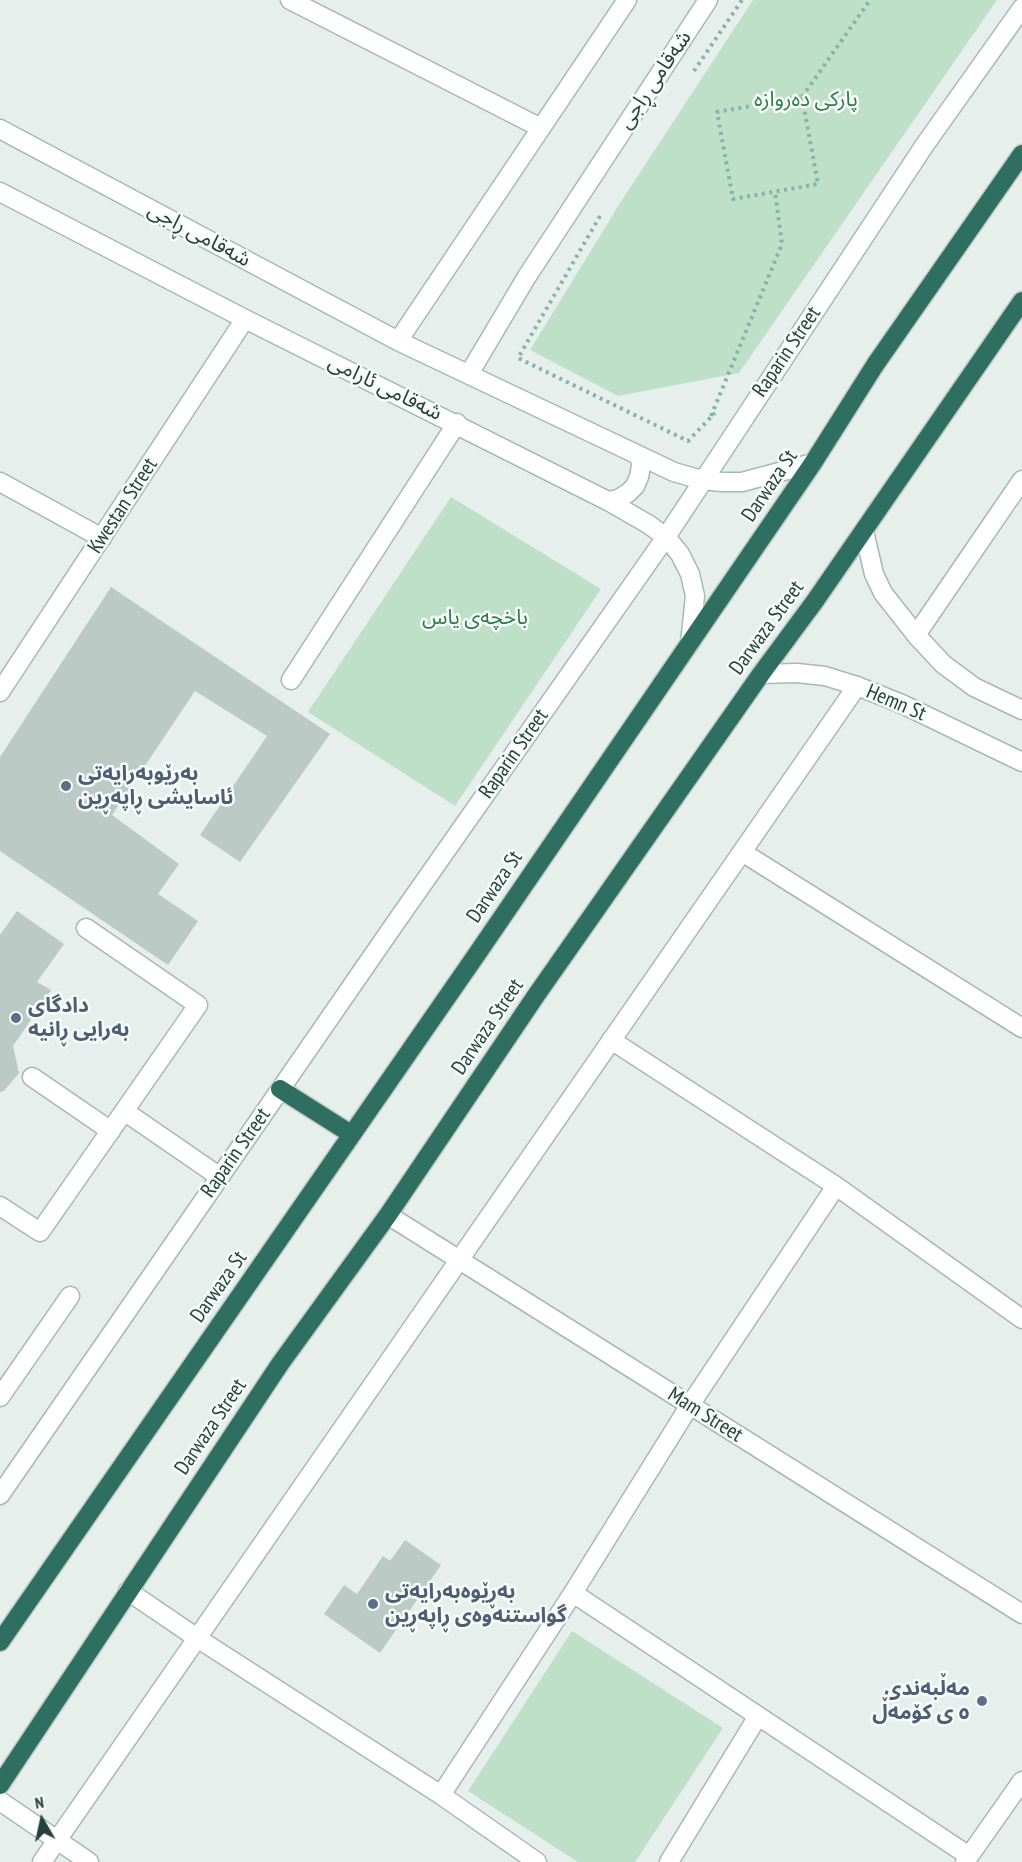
<!DOCTYPE html>
<meta charset="utf-8">
<style>
body{margin:0}
#map{position:relative;width:1022px;height:1862px;overflow:hidden;background:#e6efeb;font-family:"PT Sans Narrow",sans-serif}
canvas{display:block}
.north{position:absolute;left:12px;top:1790px;width:60px;height:60px;-webkit-text-stroke:4px #f7fbf9;paint-order:stroke;rotate:351deg;font-size:16px;font-weight:700;line-height:24px;text-align:center;color:#24423a}
.north::after{content:'';display:block;margin:auto;width:21px;height:27px;background:#24423a;clip-path:polygon(50% 0,100% 100%,50% 72%,0 100%)}
</style>
<div id="map">
<canvas width="1022" height="1862"></canvas>
<div class="north">N</div>
</div>
<script>
const c = document.querySelector('canvas').getContext('2d');
c.lineJoin = 'round';
function fill(path, color) { c.fillStyle = color; c.fill(path, 'evenodd'); }
const shape = rows => new Path2D(rows.map(r => 'M' + r).join(''));
function strokePath(path, color, width, dash) { c.strokeStyle = color; c.lineWidth = width; c.lineCap = dash ? 'butt' : 'round'; c.setLineDash(dash || []); c.stroke(path); }
function label(font, color, halo, rows, align = 'center') {
  c.font = font + ' "PT Sans Narrow","Noto Sans Arabic",sans-serif'; c.lineWidth = 5; c.setLineDash([]); c.textBaseline = 'middle'; c.strokeStyle = halo; c.fillStyle = color; for (const [text, x, y, turn = 0] of rows) {
    c.save(); c.translate(x, y); c.rotate((+turn || 0) * Math.PI / 180); c.textAlign = isNaN(turn) ? turn : align; if (halo) c.strokeText(text, 0, 0); c.fillText(text, 0, 0); c.restore();
  }
}
const green = shape([
 [753,0,997,0,739,373,618,396,530,350,622,200],
 [451,497,601,589,455,806,308,712],
 [572,1631,723,1728,635,1862,578,1862,468,1791]
]);
const building = shape([
 [111,587,330,734,240,862,200,835,267,736,195,691,112,815,179,864,158,894,198,921,168,965,0,851,0,757],
 [17,911,64,944,37,982,51,990,13,1046,19,1073,4,1091,0,1092,0,935],
 [405,1540,441,1565,380,1653,324,1614,344,1585,357,1594,383,1556,390,1561]
]);
const path = shape([
 [694,71,742,0],
 [802,97,818,184,733,199,717,112,802,97],
 [802,97,870,0],
 [600,216,518,358,688,441,715,413],
 [711,416,782,244,775,192]
]);
const lane = shape([
 [916,635,1022,480],
 [32,1077,111,1131],
 [124,1111,220,1177],
 [0,1206,40,1232,198,1005,86,928],
 [0,1397,70,1296],
 [42,1862,857,686]
]);
const street = shape([
 [290,0,541,128],
 [0,482,102,538],
 [864,531,874,574,883,593,916,635,943,664,974,687,1022,710],
 [761,674,797,673,825,676,857,686,902,704,1022,762],
 [291,680,457,423],
 [0,692,245,319],
 [742,852,1022,1028],
 [611,1040,836,1186,1022,1319],
 [388,1215,1022,1614],
 [0,1495,396,922,666,537],
 [128,1591,197,1638,441,1795,537,1862],
 [573,1593,969,1856],
 [441,1795,573,1593,690,1405,836,1186],
 [0,1801,89,1862],
 [669,1862,758,1716],
 [965,1862,1022,1781]
]);
const secondary = shape([
 [0,129,398,341,674,472,702,480,722,482,742,482,813,463],
 [0,192,245,319,608,501,648,524,666,537,680,554,690,574,695,596,690,643],
 [398,341,627,0],
 [469,374,526,278,708,0],
 [608,501,618,499,628,493,635,486,639,477,641,466,640,457],
 [666,537,924,146,1022,8]
]);
const highway = shape([
 [280,1089,351,1134],
 [0,1642,477,954,813,463,875,365,1022,154],
 [0,1785,280,1364,388,1215,535,997,761,674,815,601,1022,301]
]);
const markers = [
 [66,786,6,"#5c6f8a"],
 [16,1018,6,"#5c6f8a"],
 [373,1604,6,"#5c6f8a"],
 [982,1701,6,"#5c6f8a"]
];
const streetNames = [
 ["شەقامی ڕاجی",655,80,-56],
 ["شەقامی ڕاجی",199,235,28],
 ["Raparin Street",787,352,-56],
 ["شەقامی ئارامی",385,388,26],
 ["Darwaza St",770,486,-56],
 ["Kwestan Street",123,506,-57],
 ["Darwaza Street",767,628,-54],
 ["Hemn St",896,703,23],
 ["Raparin Street",514,754,-55],
 ["Darwaza St",495,887,-56],
 ["Darwaza Street",488,1027,-56],
 ["Raparin Street",236,1153,-55],
 ["Darwaza St",219,1287,-55],
 ["Mam Street",705,1415,32],
 ["Darwaza Street",211,1427,-56]
];
const parkNames = [
 ["پارکی دەروازە",806,100],
 ["باخچەی یاس",475,618]
];
const serviceNames = [
 ["بەڕێوبەرایەتی",78,774],
 ["ئاسایشی ڕاپەڕین",78,798],
 ["دادگای",28,1006],
 ["بەرایی ڕانیە",28,1030],
 ["بەڕێوەبەرایەتی",385,1592],
 ["گواستنەوەی ڕاپەڕین",385,1616],
 ["مەڵبەندی",970,1689,"right"],
 ["٥ ی کۆمەڵ",970,1713,"right"]
];
fill(green, '#bfe0c8');
fill(building, '#bbcac4');
strokePath(lane, '#a8b8b2', 21);
strokePath(street, '#a8b8b2', 21);
strokePath(secondary, '#a4bbb3', 21);
strokePath(highway, '#c2cac8', 21);
strokePath(path, '#86b3a5', 4, [3, 4.5]);
strokePath(lane, '#fff', 18);
strokePath(street, '#fff', 18);
strokePath(secondary, '#fff', 18);
strokePath(highway, '#2f6f62', 18);
for (const [x, y, r, color] of markers) { const dot = new Path2D(); dot.arc(x, y, r, 0, 2 * Math.PI); c.fillStyle = color; c.fill(dot); strokePath(dot, '#f7fbf9', 2); }
label('21px', '#24423a', '#f7fbf9', streetNames);
label('21px', '#2d7a4b', '#f7fbf9', parkNames);
label('bold 21px', '#4e5e75', '#f7fbf9', serviceNames, 'left');
</script>
